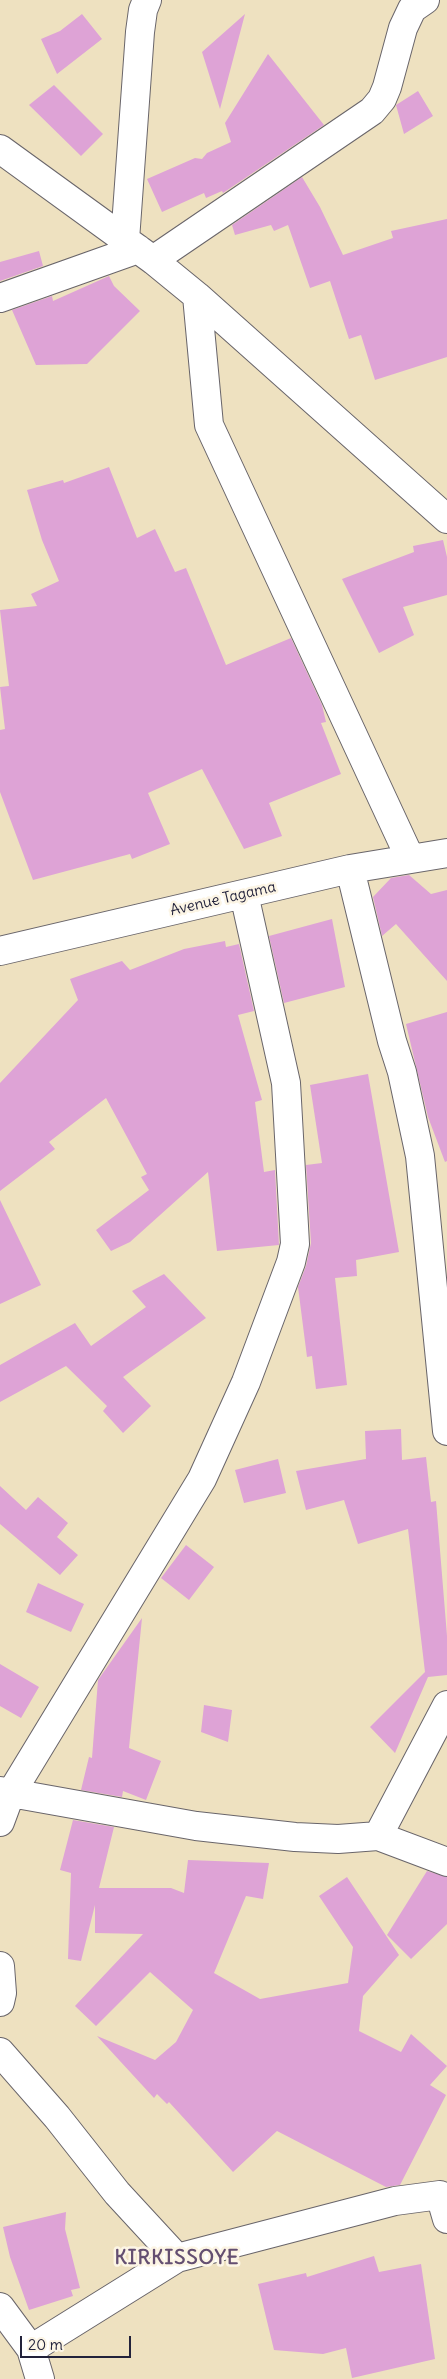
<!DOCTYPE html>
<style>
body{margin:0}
#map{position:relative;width:447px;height:2379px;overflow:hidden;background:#eee1c0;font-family:Delius,sans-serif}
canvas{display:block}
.scale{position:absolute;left:20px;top:2336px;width:111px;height:22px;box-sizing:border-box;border:2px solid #22223b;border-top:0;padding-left:6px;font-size:15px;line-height:18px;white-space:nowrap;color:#22223b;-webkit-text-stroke:4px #fcf5e5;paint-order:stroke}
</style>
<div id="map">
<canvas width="447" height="2379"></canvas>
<div class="scale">20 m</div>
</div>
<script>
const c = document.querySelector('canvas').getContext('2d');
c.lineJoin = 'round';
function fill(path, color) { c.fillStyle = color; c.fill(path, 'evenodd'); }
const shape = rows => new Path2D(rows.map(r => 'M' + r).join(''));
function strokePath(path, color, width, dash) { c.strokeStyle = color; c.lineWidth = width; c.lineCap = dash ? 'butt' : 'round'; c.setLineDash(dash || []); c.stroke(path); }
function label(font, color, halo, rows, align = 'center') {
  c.font = font + ' Delius,sans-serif'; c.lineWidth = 5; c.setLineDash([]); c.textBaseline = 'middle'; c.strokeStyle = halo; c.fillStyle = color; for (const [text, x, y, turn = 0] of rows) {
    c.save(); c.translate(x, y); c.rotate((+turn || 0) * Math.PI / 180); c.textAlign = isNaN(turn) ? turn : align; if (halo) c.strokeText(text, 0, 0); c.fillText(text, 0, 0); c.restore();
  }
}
const building = shape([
 [82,14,102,39,57,74,41,39,60,31],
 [245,14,220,109,202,52],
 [268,54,324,125,223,193,222,191,206,198,204,193,162,212,147,179,195,158,202,159,207,153,231,142,225,123],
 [54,85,103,134,81,156,29,105],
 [418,91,433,116,404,134,396,105],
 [302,177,320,207,343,255,393,238,391,231,447,219,447,357,375,380,361,335,349,339,330,281,310,288,288,225,274,231,271,225,235,235,232,225],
 [39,251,43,266,0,281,0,262],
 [109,276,114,286,140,311,87,364,36,365,12,310,52,296,53,301],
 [109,467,137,538,155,529,175,572,186,568,226,665,291,638,322,705,326,722,321,723,341,774,269,803,282,836,244,849,202,769,148,793,170,844,132,859,130,854,33,880,0,792,0,730,5,729,0,687,9,686,0,610,37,606,31,594,59,581,42,540,27,490,63,480,64,483],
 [443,540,447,557,447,595,403,607,414,635,379,653,342,579,414,552,413,546],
 [409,875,431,894,447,890,447,981,396,924,382,936,373,897,391,878],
 [332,919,345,987,284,1003,269,936],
 [225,941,226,947,239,944,254,1011,238,1015,262,1100,255,1102,264,1172,275,1170,279,1245,217,1251,208,1172,130,1242,111,1251,96,1230,149,1190,141,1177,147,1174,106,1098,49,1142,55,1149,0,1191,0,1083,78,1000,70,979,122,961,130,970,184,949],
 [447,1012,447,1161,445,1162,428,1117,406,1024],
 [368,1074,399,1252,356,1260,357,1276,335,1278,347,1385,316,1389,312,1356,307,1357,298,1287,306,1266,311,1243,306,1165,322,1163,310,1085],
 [0,1200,41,1285,0,1304],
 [164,1274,206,1318,123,1377,151,1406,123,1433,103,1411,107,1406,66,1366,0,1402,0,1365,75,1323,91,1346,146,1307,132,1291],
 [401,1429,402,1460,426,1457,431,1502,436,1501,447,1636,447,1675,428,1677,395,1753,370,1727,425,1672,408,1529,358,1544,344,1500,306,1510,296,1471,366,1459,365,1431],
 [278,1459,286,1493,244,1503,235,1470],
 [0,1486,26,1510,38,1497,68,1523,57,1537,78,1555,60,1575,0,1524],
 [186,1545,214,1567,189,1600,161,1578],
 [38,1583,84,1604,71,1632,26,1612],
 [142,1618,129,1748,161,1761,146,1800,123,1791,122,1797,81,1790,89,1757,92,1758,98,1680],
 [0,1664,39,1687,21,1718,0,1706],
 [204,1705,232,1710,228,1742,201,1732],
 [73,1820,114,1827,99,1888,171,1888,184,1893,188,1860,269,1863,263,1899,246,1896,214,1973,260,1999,348,1983,353,1947,319,1896,347,1877,399,1955,363,1996,359,2031,401,2052,411,2034,447,2066,430,2085,446,2095,400,2185,386,2187,277,2131,233,2172,169,2102,167,2104,157,2094,154,2098,97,2036,155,2060,176,2042,193,2010,150,1972,96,2026,75,2006,143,1934,95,1933,95,1905,81,1961,68,1959,71,1873,60,1870],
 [427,1871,447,1877,447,1924,411,1959,387,1935],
 [66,2212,65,2229,80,2288,71,2290,73,2296,29,2310,10,2257,3,2227],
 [374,2256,379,2272,421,2264,435,2359,352,2378,346,2348,323,2354,274,2350,258,2284,306,2273,307,2277]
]);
const minor = shape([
 [0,149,153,260,197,296,447,519],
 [125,240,140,32,143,10,147,0],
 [153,260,372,111,382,99,387,87,403,28,412,9,425,0],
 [197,296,209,425,410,858],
 [0,298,138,249],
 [350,869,392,1041,402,1072,420,1156,447,1431],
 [0,951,350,869,447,853],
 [0,1791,196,1826,295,1837,338,1839,378,1836,447,1705],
 [0,1822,10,1795,202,1479,246,1382,291,1262,295,1244,286,1083,244,894],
 [378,1836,447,1862],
 [0,1966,2,1993,0,2002],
 [0,2052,57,2117,117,2193,177,2258,31,2349],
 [177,2258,395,2201,440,2195,447,2219],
 [0,2307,31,2349,40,2379]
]);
const streetNames = [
 ["Avenue Tagama",223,899,-13]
];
const districtNames = [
 ["KIRKISSOYE",177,2258]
];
fill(building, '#dea3d6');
strokePath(minor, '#69656a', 30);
strokePath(minor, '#fff', 28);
label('15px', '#22223b', '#fcf5e5', streetNames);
c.letterSpacing = '1px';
label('bold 20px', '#644f71', '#fcf5e5', districtNames);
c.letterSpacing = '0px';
</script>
